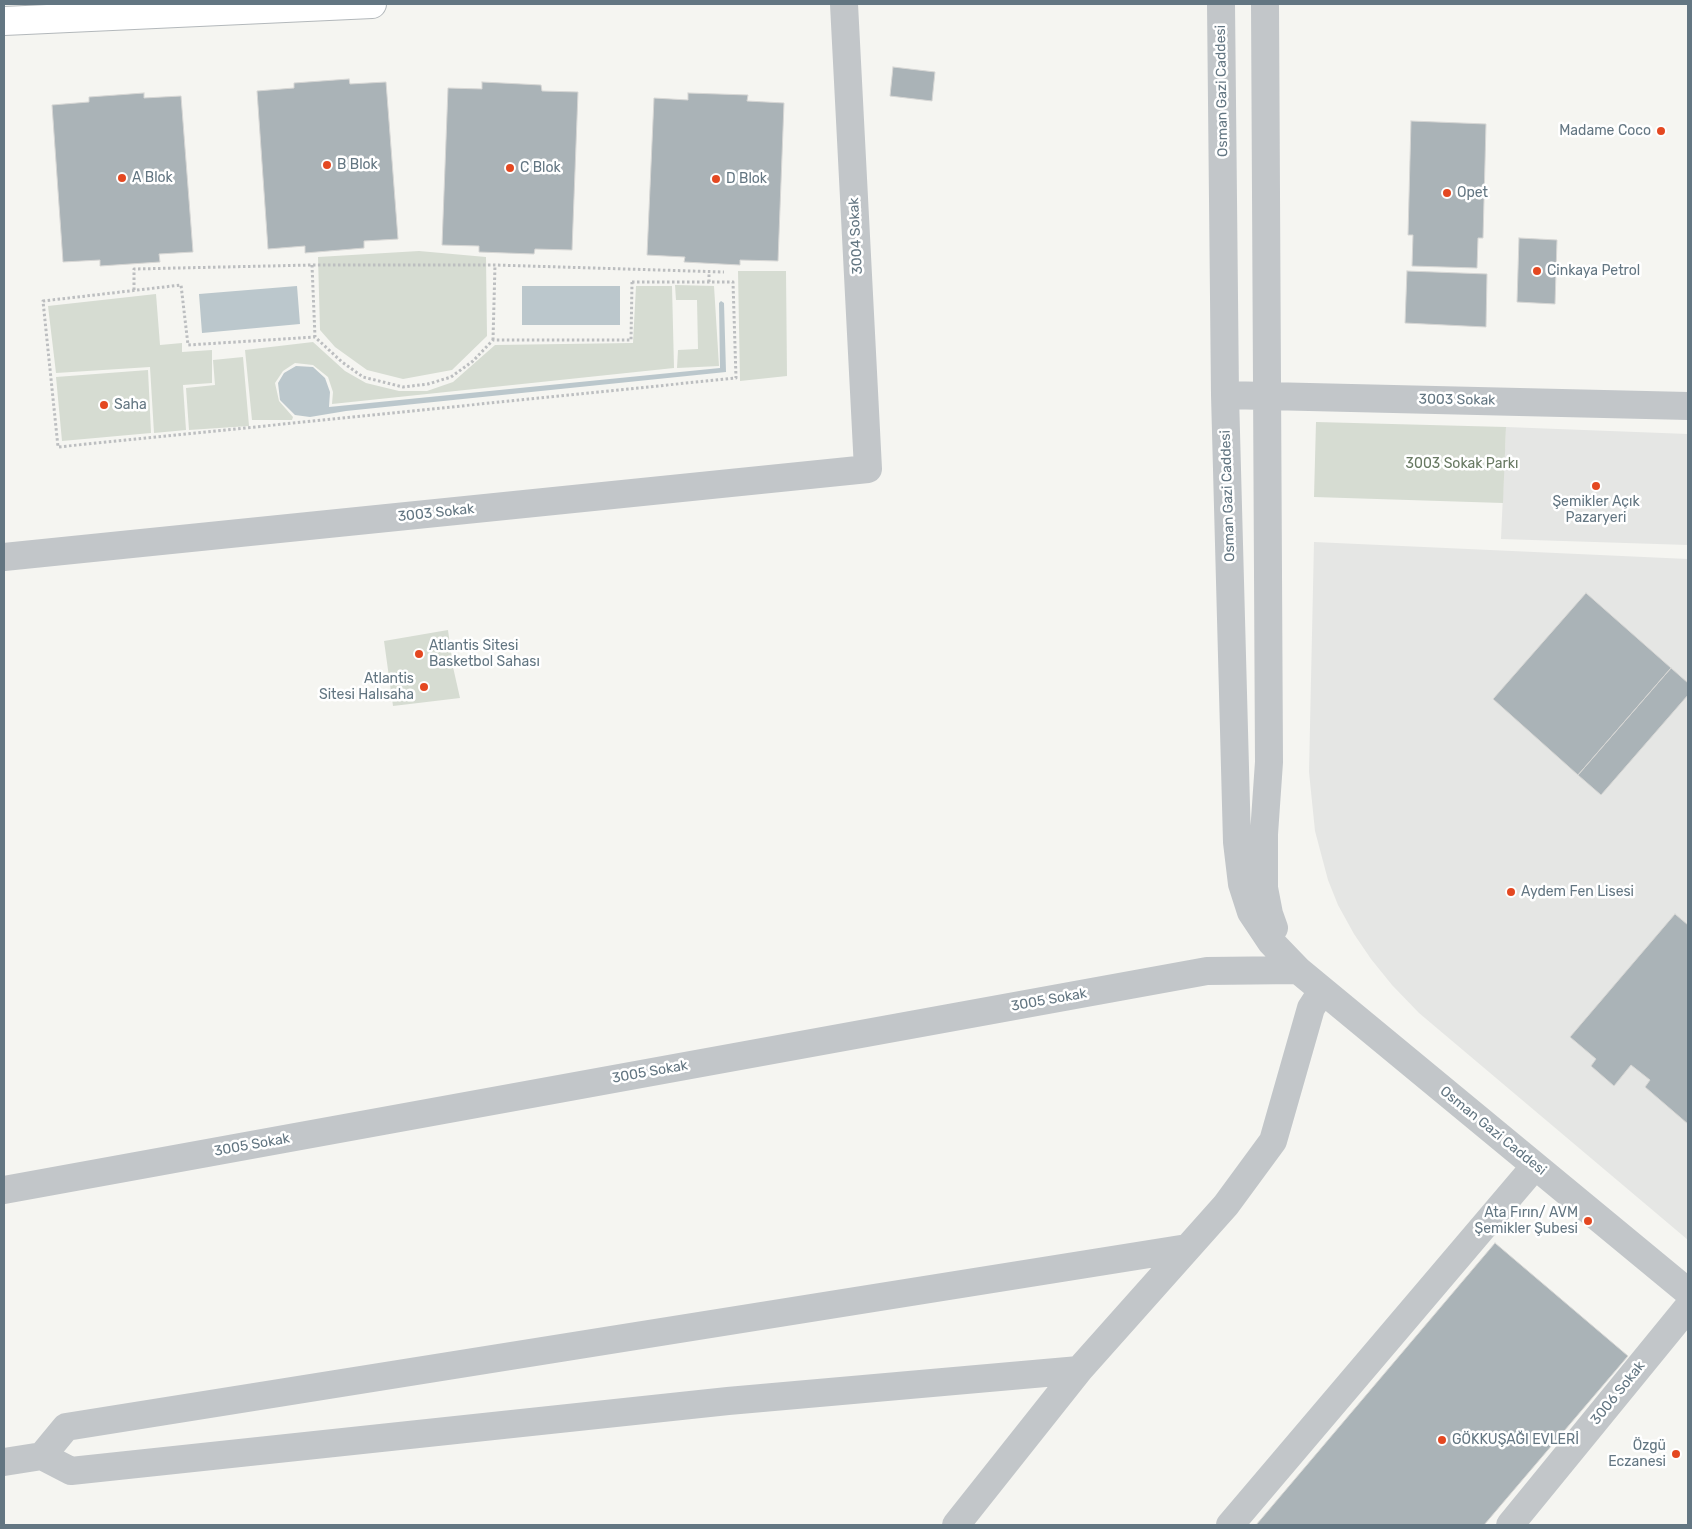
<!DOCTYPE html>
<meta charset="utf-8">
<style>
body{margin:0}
#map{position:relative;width:1692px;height:1529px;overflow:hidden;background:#f5f5f1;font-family:Rubik,sans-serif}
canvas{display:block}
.frame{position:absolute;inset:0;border:5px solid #637682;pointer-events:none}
</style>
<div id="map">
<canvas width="1692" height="1529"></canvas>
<div class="frame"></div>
</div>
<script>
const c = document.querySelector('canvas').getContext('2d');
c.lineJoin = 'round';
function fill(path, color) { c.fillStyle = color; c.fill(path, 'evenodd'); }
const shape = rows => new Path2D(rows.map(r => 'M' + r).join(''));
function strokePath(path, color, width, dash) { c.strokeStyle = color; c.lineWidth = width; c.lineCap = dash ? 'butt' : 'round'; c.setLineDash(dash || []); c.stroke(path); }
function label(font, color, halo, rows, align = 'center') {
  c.font = font + ' Rubik,sans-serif'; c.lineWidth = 5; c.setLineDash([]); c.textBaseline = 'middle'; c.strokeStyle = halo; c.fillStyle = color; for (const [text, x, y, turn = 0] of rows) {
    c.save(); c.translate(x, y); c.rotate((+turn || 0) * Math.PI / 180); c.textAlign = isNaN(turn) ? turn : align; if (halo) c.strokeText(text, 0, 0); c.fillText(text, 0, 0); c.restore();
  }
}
const built = shape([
 [1506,427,1688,434,1688,545,1501,539],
 [1314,542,1688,559,1688,1240,1419,1013,1392,985,1371,959,1354,934,1338,905,1328,880,1315,831,1309,772]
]);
const green = shape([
 [419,251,486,257,487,336,452,370,403,379,367,370,335,347,320,330,318,257],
 [738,271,786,271,787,376,740,381],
 [675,285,714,286,719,366,677,368,678,350,698,349,697,300,676,300],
 [636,286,672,286,674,368,332,404,333,392,328,377,313,365,295,363,283,371,275,383,279,401,293,417,292,420,252,420,245,350,313,342,345,371,366,383,399,391,427,391,453,382,495,345,633,343],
 [156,294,160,345,182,343,182,352,212,350,212,383,183,385,186,430,154,433,150,367,56,373,48,306],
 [243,357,249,426,189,430,186,388,215,385,213,360],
 [148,370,151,433,62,441,56,377],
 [1316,422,1506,427,1503,503,1314,497],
 [448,630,453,667,460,698,393,706,384,641]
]);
const water = shape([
 [297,286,300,324,202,333,199,294],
 [522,286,620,286,620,325,522,325],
 [721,301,724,303,726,372,346,411,310,417,295,415,280,400,278,383,284,373,296,366,313,367,325,378,330,392,329,407,720,368,719,303]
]);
const building = shape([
 [893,67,935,72,932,101,890,96,893,67],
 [349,79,350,84,386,82,398,239,364,241,364,248,305,253,305,246,268,249,257,91,294,88,294,83,349,79],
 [482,82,541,85,542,91,578,92,572,250,535,249,534,254,479,252,479,246,442,245,448,88,482,89,482,82],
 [144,93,144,98,181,96,193,252,159,254,160,262,100,266,100,260,63,262,52,105,89,102,89,97,144,93],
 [688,93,748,95,747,101,784,103,778,261,740,260,740,265,684,262,685,257,647,255,654,98,688,100,688,93],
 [1411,121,1486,124,1483,238,1478,238,1477,268,1412,266,1413,235,1408,235,1411,121],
 [1519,238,1557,240,1555,304,1517,302,1519,238],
 [1407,271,1487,274,1486,327,1405,323,1407,271],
 [1586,593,1671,668,1578,775,1493,699,1586,593],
 [1671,668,1688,683,1688,695,1601,795,1578,775,1671,668],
 [1675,914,1688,925,1688,1124,1645,1087,1650,1080,1631,1065,1614,1086,1591,1066,1596,1059,1570,1037,1675,914],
 [1495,1243,1628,1356,1484,1525,1256,1525,1495,1243]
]);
const path = shape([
 [312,265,315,337],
 [632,282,733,282,736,378,58,447,43,301,181,285,188,345,315,337,342,362,363,377,403,387,428,384,451,377,473,361,493,340,631,340,632,282],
 [709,282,709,272],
 [134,290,134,269,312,265,495,265,724,272],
 [493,340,495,265]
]);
const minor = shape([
 [1221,4,1225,395,1237,842,1242,884,1251,912,1271,942,1298,970,1688,1292],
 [1265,4,1269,762,1264,834,1264,888,1269,914,1274,928],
 [1225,395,1688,406],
 [4,557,868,469,844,4],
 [4,1190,1207,971,1298,970],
 [42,1456,66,1427,1187,1248],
 [4,1462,42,1456,71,1471,728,1401,1079,1370,1226,1205,1273,1141,1311,1008,1322,991],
 [956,1525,1079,1370],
 [1230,1525,1535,1166],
 [1510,1525,1688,1307]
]);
const major = shape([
 [4,21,372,4]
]);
const markers = [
 [1661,131,5,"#e44821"],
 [327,165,5,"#e44821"],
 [510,168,5,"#e44821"],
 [122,178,5,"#e44821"],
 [716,179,5,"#e44821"],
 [1447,193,5,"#e44821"],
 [1537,271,5,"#e44821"],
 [104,405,5,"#e44821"],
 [1596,486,5,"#e44821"],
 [419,654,5,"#e44821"],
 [424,687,5,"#e44821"],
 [1511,892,5,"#e44821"],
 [1588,1221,5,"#e44821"],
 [1442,1440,5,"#e44821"],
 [1676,1454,5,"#e44821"]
];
const streetNames = [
 ["Osman Gazi Caddesi",1222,91,-91],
 ["3004 Sokak",856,236,-93],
 ["3003 Sokak",1457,400,1],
 ["Osman Gazi Caddesi",1228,496,-92],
 ["3003 Sokak",436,513,-6],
 ["3005 Sokak",1049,1000,-10],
 ["3005 Sokak",650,1072,-10],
 ["Osman Gazi Caddesi",1493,1131,39],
 ["3005 Sokak",252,1145,-10],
 ["3006 Sokak",1618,1393,-51]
];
const poiNames = [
 ["Madame Coco",1651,131,"right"],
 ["B Blok",337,165],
 ["C Blok",520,168],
 ["A Blok",132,178],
 ["D Blok",726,179],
 ["Opet",1457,193],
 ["Cinkaya Petrol",1547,271],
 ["Saha",114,405],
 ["Şemikler Açık",1596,502,"center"],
 ["Pazaryeri",1596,518,"center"],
 ["Atlantis Sitesi",429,646],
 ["Basketbol Sahası",429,662],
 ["Atlantis",414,679,"right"],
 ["Sitesi Halısaha",414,695,"right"],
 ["Aydem Fen Lisesi",1521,892],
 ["Ata Fırın/ AVM",1578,1213,"right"],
 ["Şemikler Şubesi",1578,1229,"right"],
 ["GÖKKUŞAĞI EVLERİ",1452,1440],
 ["Özgü",1666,1446,"right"],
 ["Eczanesi",1666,1462,"right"]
];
const parkNames = [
 ["3003 Sokak Parkı",1462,464]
];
fill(built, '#e5e6e4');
fill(green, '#d6dcd2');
fill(water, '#bbc7cc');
fill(building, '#aab3b7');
strokePath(building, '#d6d6d4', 1);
strokePath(major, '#b3b8bb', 30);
strokePath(path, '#bcbec0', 3, [2.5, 2.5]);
strokePath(minor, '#c2c6c9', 28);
strokePath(major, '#fff', 28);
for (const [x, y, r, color] of markers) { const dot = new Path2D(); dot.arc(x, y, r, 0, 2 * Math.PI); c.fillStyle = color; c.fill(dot); strokePath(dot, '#fff', 2); }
label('14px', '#637682', '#fff', streetNames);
label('14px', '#637682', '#fff', poiNames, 'left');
label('14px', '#687962', '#fff', parkNames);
</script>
